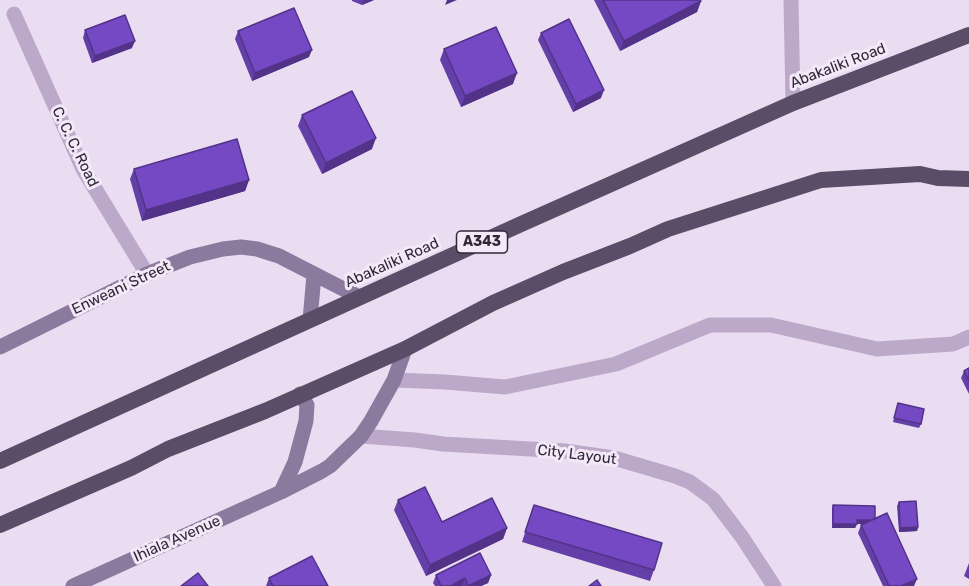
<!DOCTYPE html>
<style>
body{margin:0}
canvas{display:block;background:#eaddf2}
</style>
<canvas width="969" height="586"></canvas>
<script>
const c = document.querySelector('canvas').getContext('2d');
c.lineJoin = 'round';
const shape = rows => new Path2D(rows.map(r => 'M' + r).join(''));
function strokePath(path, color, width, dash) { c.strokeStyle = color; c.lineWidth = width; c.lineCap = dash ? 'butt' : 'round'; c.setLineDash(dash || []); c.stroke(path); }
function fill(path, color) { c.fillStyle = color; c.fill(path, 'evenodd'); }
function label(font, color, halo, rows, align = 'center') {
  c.font = font + ' Rubik,sans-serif'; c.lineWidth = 6; c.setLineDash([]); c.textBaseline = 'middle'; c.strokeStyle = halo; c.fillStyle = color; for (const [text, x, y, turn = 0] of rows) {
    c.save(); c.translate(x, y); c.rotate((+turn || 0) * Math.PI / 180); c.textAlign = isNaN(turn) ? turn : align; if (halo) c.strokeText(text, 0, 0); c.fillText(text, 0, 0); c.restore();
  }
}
const service = shape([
 [394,380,445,382,505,387,616,364,710,325,771,325,877,349,953,344,969,337]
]);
const minor = shape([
 [791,0,793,103],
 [14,14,83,169,147,274],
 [361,436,415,440,443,444,565,451,614,458,675,476,690,482,713,499,742,537,774,586]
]);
const secondary = shape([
 [310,320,314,275],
 [0,347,147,274,190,257,223,249,241,247,257,249,279,256,359,297],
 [281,492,295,462,306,421,307,405,300,394],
 [73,586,281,492,322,471,330,466,361,436,371,421,394,380,405,349]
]);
const trunk = shape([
 [0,461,519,225,793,103,969,35],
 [0,525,131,468,168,449,265,411,405,349,493,303,563,272,630,246,668,229,821,180,920,174,938,178,969,179]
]);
const wall = shape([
 [352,0,374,0,362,5,352,1],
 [594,0,700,0,701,1,697,12,620,51],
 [85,30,132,48,92,63,83,38],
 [238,31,309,57,252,81,235,39],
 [541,33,601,98,573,112,538,40],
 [444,49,513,84,461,107,440,60],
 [302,115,372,149,322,174,298,126],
 [134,169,249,180,245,191,142,221,130,179],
 [969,368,969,394,961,378,964,371],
 [898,403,921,424,919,428,893,422],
 [398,500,442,522,507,528,503,539,426,576,394,510],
 [899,502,918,527,917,531,899,532,897,506],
 [534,505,654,570,650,581,522,542],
 [833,505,875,519,914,586,883,586,858,533,861,525,863,524,857,524,855,528,832,528,832,509],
 [969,563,969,579,964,576],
 [436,575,491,575,488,583,481,586,435,586,433,583],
 [269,578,328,586,266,586]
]);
const shadedWall = shape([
 [364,0,374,0,362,5],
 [447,0,457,0,445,5],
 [701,1,697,12,620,51,624,41],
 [135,41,132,48,92,63,95,56],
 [312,50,309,57,252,81,255,73],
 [517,73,513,84,461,107,465,96],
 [604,90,601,98,573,112,576,104],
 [376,138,372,149,322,174,326,163],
 [249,180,245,191,142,221,146,210],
 [857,520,875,520,873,524,855,524],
 [833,524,857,524,855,528,832,528],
 [918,527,917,531,899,532,900,528],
 [507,528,503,539,426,576,430,565],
 [491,575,488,583,481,586,468,586],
 [465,578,462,586,451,586],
 [917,579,914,586,901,586]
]);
const building = shape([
 [603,0,700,0,701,1,624,41,603,0],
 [294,8,312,50,255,73,238,31,294,8],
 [125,15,135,41,95,56,85,30,125,15],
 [569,19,604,90,576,104,541,33,569,19],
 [496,27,517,73,465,96,444,49,496,27],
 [352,91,376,138,326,163,302,115,352,91],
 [237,139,249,180,146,210,134,169,237,139],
 [969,368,969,381,964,371,969,368],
 [898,403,924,409,921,424,894,418,898,403],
 [425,487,442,522,492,498,507,528,430,565,398,500,425,487],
 [916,501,918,527,900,528,899,502,916,501],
 [534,505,662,543,654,570,525,532,534,505],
 [833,505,875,506,875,519,872,520,857,520,857,524,833,524,833,505],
 [887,513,917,579,901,586,889,586,861,525,887,513],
 [480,553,491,575,468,586,465,578,451,586,441,586,436,575,480,553],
 [312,556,328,586,273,586,269,578,312,556],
 [198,573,208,586,181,586,198,573],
 [597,580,601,586,589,586,597,580]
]);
const shields = [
 [482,242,51]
];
const shieldNames = [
 ["A343",482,242]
];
const streetNames = [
 ["Abakaliki Road",838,66,-21],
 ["C. C. C. Road",75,147,64],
 ["Abakaliki Road",392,263,-24],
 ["Enweani Street",121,288,-25],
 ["City Layout",577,455,7],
 ["Ihiala Avenue",177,539,-24]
];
strokePath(service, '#bca9ca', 15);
strokePath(minor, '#bca9ca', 15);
strokePath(secondary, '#8b7a9d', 15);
strokePath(trunk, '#594d68', 16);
fill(wall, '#653fa8');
fill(shadedWall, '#523388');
fill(building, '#7549c3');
strokePath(building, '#523388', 1.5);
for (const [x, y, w] of shields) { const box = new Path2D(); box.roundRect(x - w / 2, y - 11, w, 22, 4.5); c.fillStyle = '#f4e9f9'; c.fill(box); strokePath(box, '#2f2937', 1.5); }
label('bold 14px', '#2f2937', null, shieldNames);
label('15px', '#2f2937', '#f4e9f9', streetNames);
</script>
